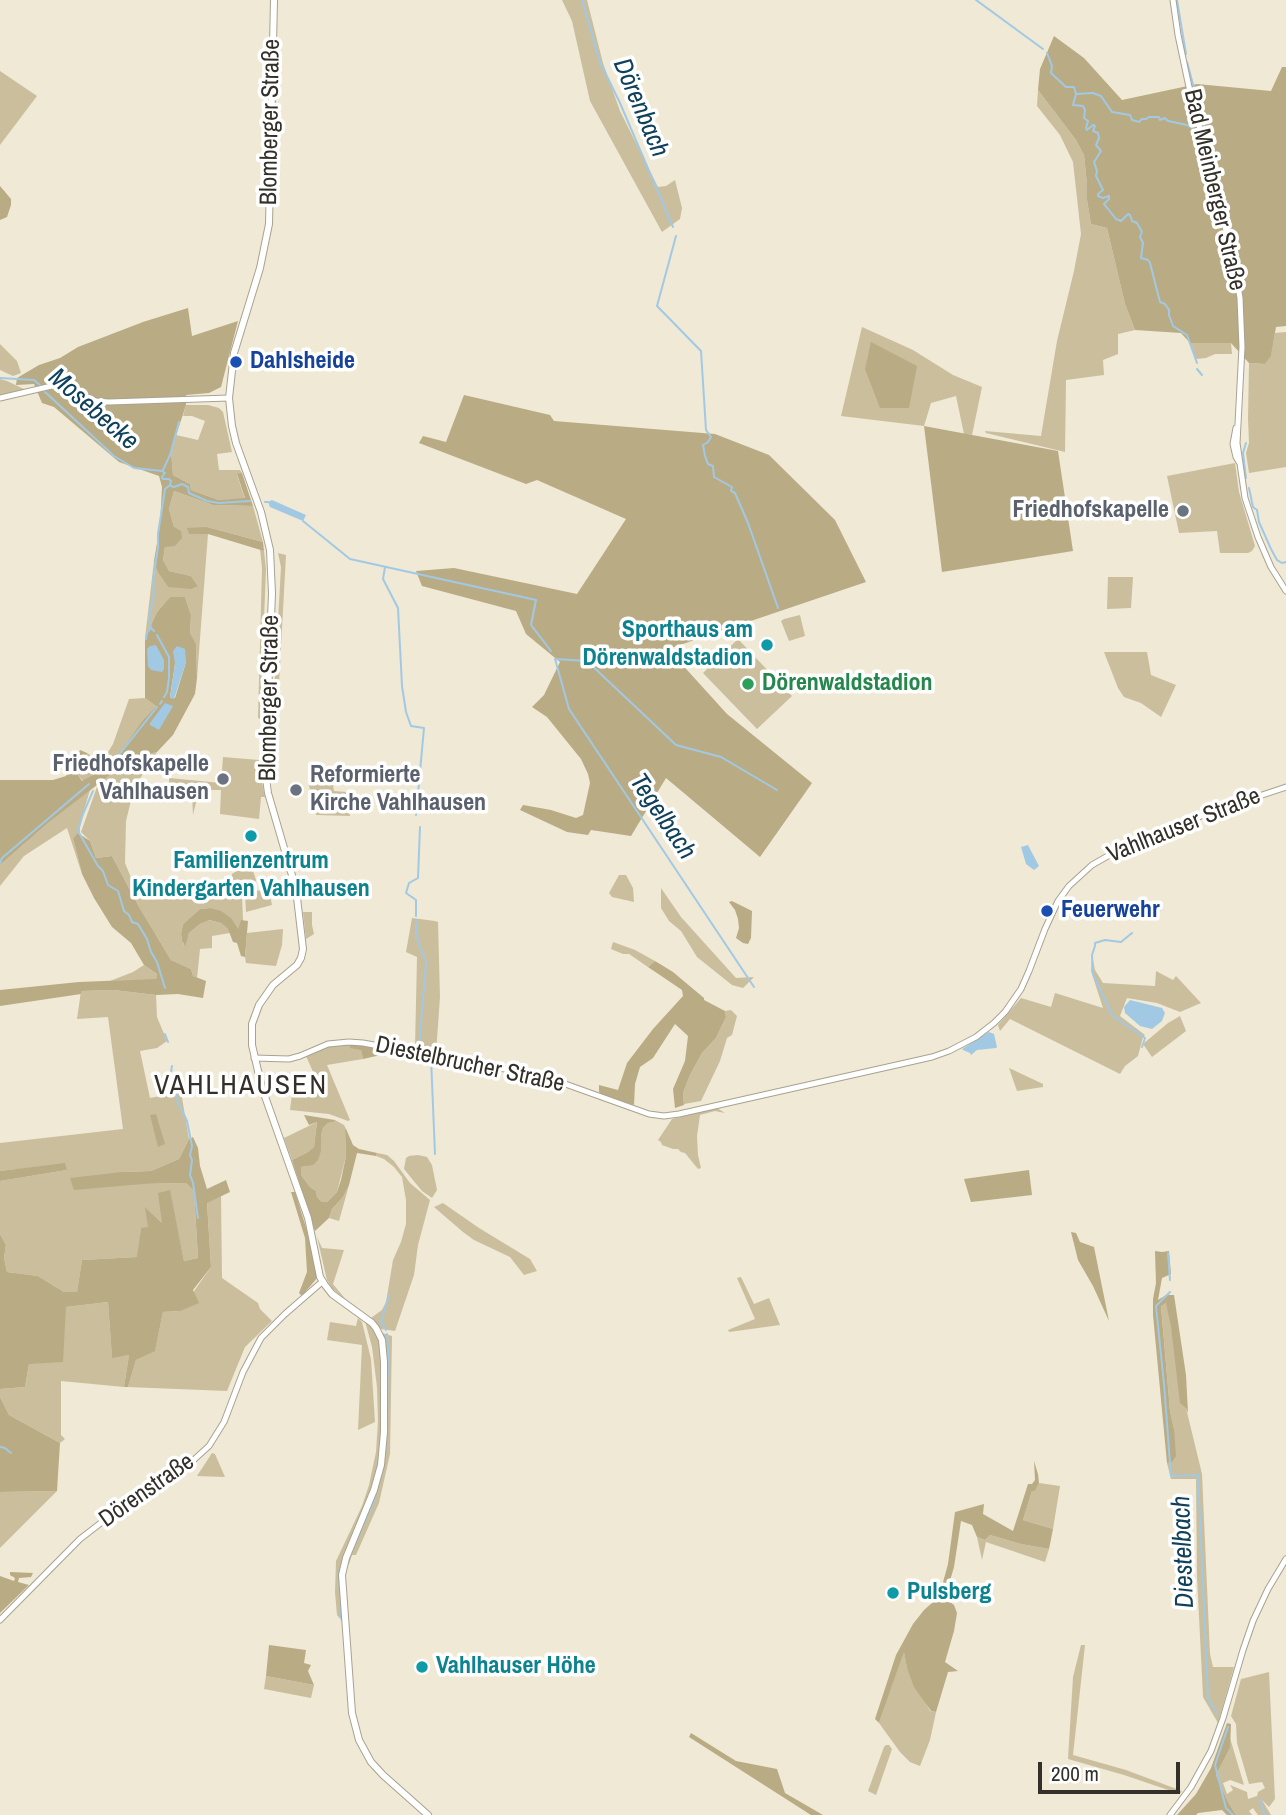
<!DOCTYPE html>
<meta charset="utf-8">
<style>
body{margin:0}
#map{position:relative;width:1286px;height:1815px;overflow:hidden;background:#efe9d6;font-family:"Archivo Narrow",sans-serif}
canvas{display:block}
.scale{position:absolute;left:1038px;top:1762px;width:142px;height:32px;box-sizing:border-box;border:4px solid #323029;border-top:0;padding-left:9px;font-size:21px;line-height:24px;white-space:nowrap;color:#323029;-webkit-text-stroke:5px #fff;paint-order:stroke}
</style>
<div id="map">
<canvas width="1286" height="1815"></canvas>
<div class="scale">200 m</div>
</div>
<script>
const c = document.querySelector('canvas').getContext('2d');
c.lineJoin = 'round';
function fill(path, color) { c.fillStyle = color; c.fill(path, 'evenodd'); }
const shape = rows => new Path2D(rows.map(r => 'M' + r).join(''));
function strokePath(path, color, width, dash) { c.strokeStyle = color; c.lineWidth = width; c.lineCap = dash ? 'butt' : 'round'; c.setLineDash(dash || []); c.stroke(path); }
function label(font, color, halo, rows, align = 'center') {
  c.font = font + ' "Archivo Narrow",sans-serif'; c.lineWidth = 7; c.setLineDash([]); c.textBaseline = 'middle'; c.strokeStyle = halo; c.fillStyle = color; for (const [text, x, y, turn = 0] of rows) {
    c.save(); c.translate(x, y); c.rotate((+turn || 0) * Math.PI / 180); c.textAlign = isNaN(turn) ? turn : align; if (halo) c.strokeText(text, 0, 0); c.fillText(text, 0, 0); c.restore();
  }
}
const green = shape([
 [562,0,587,0,603,63,620,111,658,187,666,186,675,180,682,208,680,219,662,232,590,101,572,21],
 [0,71,37,96,0,145],
 [1038,90,1076,140,1084,155,1087,184,1087,200,1091,224,1107,228,1125,304,1135,330,1118,334,1118,354,1103,360,1104,375,1066,380,1065,452,986,433,985,431,1041,436,1057,341,1074,271,1081,234,1073,162,1060,135,1037,106],
 [862,327,913,350,953,375,982,387,972,435,964,434,956,396,931,403,924,426,841,416],
 [1286,332,1286,467,1249,473,1246,453,1249,443,1248,419,1249,363,1265,364,1271,355,1275,333],
 [1190,343,1231,343,1232,354,1215,354,1206,358,1196,359],
 [0,344,17,361,21,373,13,376,0,370],
 [0,379,7,381,26,390,6,395,0,395],
 [186,405,208,405,219,408,223,412,232,452,217,454,219,470,240,470,242,473,237,475,245,499,219,500,191,490,190,484,173,475,171,451,176,435,198,440,205,421,192,416,183,416],
 [1235,463,1239,492,1255,546,1252,551,1248,553,1220,553,1217,531,1179,533,1167,476],
 [174,491,213,505,253,506,263,542,207,527,189,534,208,534,197,678,196,644,190,634,191,615,185,597,170,597,157,612,145,638,154,561,160,574,168,587,198,586,191,576,169,571,163,560,165,547,174,527,169,509],
 [260,549,264,551,266,569,260,719,258,718,262,568],
 [278,553,286,555,275,757,273,757,272,730,281,567],
 [1108,577,1133,577,1131,608,1107,609],
 [800,615,805,636,789,641,781,621,784,619],
 [738,639,792,696,757,729,703,673],
 [1104,652,1147,652,1151,675,1176,685,1161,717,1141,703,1124,697,1118,688],
 [145,698,156,706,143,720,123,761,157,752,134,788,126,821,125,863,139,897,215,897,218,892,231,892,232,874,235,872,246,859,249,858,256,880,251,890,242,894,243,921,241,921,238,930,210,908,200,909,183,924,181,934,182,941,184,945,189,933,200,924,208,920,221,923,228,929,230,933,212,936,212,948,200,949,197,978,193,976,191,969,171,960,138,905,112,856,96,858,90,841,81,832,98,784,111,774,108,766,83,781,78,775,79,765,87,753,102,762,113,744,129,699],
 [223,757,259,760,261,778,265,797,261,797,259,819,220,814,221,790,199,790,193,815,192,794,179,787,169,784,169,778,221,783],
 [332,779,334,791,346,792,348,795,350,816,316,815,308,781],
 [90,790,80,824,80,832,73,838,82,874,67,828,24,856,0,886,0,865,47,824],
 [619,875,626,875,633,888,634,902,612,897,609,893],
 [661,888,681,917,736,978,754,977,743,988,732,985,697,957,681,931,669,921,661,908],
 [269,890,272,905,246,912,245,894,251,891],
 [303,912,312,912,312,925,314,934,306,939],
 [412,918,435,921,438,922,440,997,436,1053,415,1047,417,957,406,952],
 [283,929,282,945,276,966,246,963,245,957,247,933],
 [613,942,635,950,655,961,648,967,629,954,623,954,611,949],
 [1092,955,1095,970,1103,983,1155,986,1156,971,1173,980,1176,976,1201,1003,1180,1012,1157,1003,1127,998,1120,1016,1145,1035,1143,1037,1138,1056,1125,1066,1120,1074,1010,1019,1000,1031,998,1025,1021,998,1051,1007,1055,993,1103,1008,1091,971],
 [144,965,157,974,156,980,110,981,133,972],
 [114,990,156,995,157,1017,167,1041,157,1048,140,1051,150,1098,181,1092,189,1139,179,1159,151,1171,122,1172,143,1184,186,1183,194,1191,198,1258,184,1261,169,1190,163,1224,146,1208,149,1228,141,1228,138,1257,82,1260,77,1292,64,1292,38,1276,7,1272,4,1258,6,1245,0,1234,0,1181,67,1170,64,1164,0,1171,0,1143,123,1129,108,1017,77,1019,81,991],
 [731,1010,737,1016,732,1035,727,1038,720,1061,701,1101,684,1104,683,1093,690,1075,702,1053,716,1038,726,1017,725,1011],
 [1180,1016,1186,1031,1152,1057,1143,1044,1168,1023],
 [350,1044,361,1049,363,1059,327,1065,350,1120,348,1121,329,1114,290,1110,292,1094,314,1094,318,1083,306,1056,330,1046],
 [1009,1068,1043,1084,1043,1087,1017,1091],
 [717,1108,725,1113,715,1111,700,1115,697,1136,698,1155,701,1168,698,1169,685,1153,681,1152,678,1149,673,1149,662,1145,661,1142,658,1140,672,1119],
 [335,1120,344,1125,346,1129,345,1130,346,1156,337,1192,327,1202,322,1202,317,1197,316,1191,310,1187,301,1175,301,1167,307,1166,321,1151,321,1136,323,1128,328,1123,334,1122],
 [317,1122,314,1147,308,1152,292,1160,284,1138],
 [377,1153,387,1155,394,1161,410,1183,430,1200,418,1245,414,1275,395,1331,381,1329,371,1318,382,1310,386,1302,393,1260,401,1242,406,1224,406,1200,402,1177,394,1167,384,1159,376,1156],
 [418,1155,427,1157,432,1165,437,1190,432,1198,422,1191,404,1169,406,1158,409,1156],
 [349,1185,339,1221,329,1218,332,1209,343,1197],
 [221,1196,222,1278,258,1303,260,1309,272,1321,245,1347,227,1391,128,1387,136,1360,155,1350,163,1312,180,1311,211,1267,207,1202],
 [443,1203,479,1228,530,1259,537,1271,524,1275,510,1257,474,1240,463,1232,434,1207],
 [317,1237,322,1248,344,1250,333,1284,347,1301,332,1288,327,1280],
 [741,1277,754,1304,769,1298,780,1325,729,1332,728,1330,755,1319,737,1278],
 [108,1302,112,1357,129,1355,124,1387,61,1381,61,1435,65,1439,60,1443,9,1415,0,1397,0,1389,25,1387,29,1364,66,1307],
 [1167,1303,1186,1408,1202,1474,1210,1654,1213,1667,1234,1667,1218,1723,1203,1697,1197,1576,1196,1479,1171,1479,1167,1463,1172,1462,1174,1429,1170,1411,1161,1305],
 [358,1318,362,1322,371,1359,375,1422,358,1430,362,1345,327,1340,330,1322,356,1326],
 [365,1321,370,1324,377,1334,382,1348,382,1435,378,1467,374,1484,346,1553,342,1621,337,1615,335,1592,336,1561,362,1506,369,1485,376,1452,378,1421,377,1387,372,1347],
 [382,1333,392,1336,390,1454,379,1503,356,1555,352,1555,349,1564,347,1563,385,1455],
 [212,1453,215,1454,225,1477,197,1476],
 [1039,1483,1060,1486,1053,1529,1023,1520,1032,1491,1035,1491],
 [57,1491,0,1548,0,1492],
 [990,1535,1021,1544,1049,1549,1045,1562,986,1542,982,1560,977,1537,985,1540],
 [1081,1645,1085,1645,1073,1755,1126,1770,1182,1791,1180,1794,1124,1775,1068,1759,1073,1677],
 [904,1651,907,1668,930,1711,936,1712,930,1740,920,1766,910,1762,900,1752,879,1723],
 [1269,1672,1275,1799,1269,1807,1262,1800,1271,1815,1258,1815,1253,1808,1249,1811,1252,1815,1236,1815,1228,1802,1216,1775,1230,1748,1230,1738,1244,1785,1230,1780,1223,1783,1227,1794,1233,1790,1230,1785,1247,1792,1248,1799,1257,1796,1258,1792,1265,1788,1262,1782,1249,1784,1237,1743,1236,1724,1231,1716,1241,1679],
 [266,1676,314,1685,311,1698,264,1689],
 [886,1745,889,1745,892,1749,876,1795,868,1791,884,1747]
]);
const forest = shape([
 [1054,36,1084,58,1122,100,1197,84,1271,91,1282,67,1286,67,1286,326,1276,327,1271,356,1265,364,1249,363,1231,343,1190,343,1181,333,1135,330,1125,304,1107,228,1091,224,1087,200,1087,184,1084,155,1076,140,1038,90,1040,69],
 [0,186,11,199,11,205,7,217,0,220],
 [188,308,192,336,238,321,221,387,209,393,186,395,186,405,171,451,173,475,190,484,191,490,219,500,245,498,237,474,242,473,253,506,213,505,174,491,169,509,174,527,181,531,182,538,175,546,165,547,163,560,169,571,191,576,198,586,191,589,168,587,158,572,154,561,160,525,162,487,159,476,119,462,54,407,42,403,34,384,16,385,17,378,39,365,60,358,78,347,143,322],
 [871,342,917,366,909,408,880,408,865,369],
 [464,395,550,415,554,421,715,434,769,455,835,520,866,582,668,649,727,714,812,783,760,857,666,778,631,836,591,830,588,835,567,832,520,810,523,805,551,810,576,818,583,815,590,783,588,774,581,759,547,717,532,707,544,695,560,662,526,634,516,611,422,586,416,571,454,568,577,594,626,519,537,480,526,484,419,443,423,436,446,442],
 [924,426,1058,451,1073,551,942,572],
 [207,527,263,542,264,551,208,534,189,534,187,528],
 [170,597,185,597,191,615,190,633,196,644,197,678,195,694,173,735,157,752,122,761,119,755,143,720,156,706,145,698,145,638,157,612],
 [186,662,175,698,170,697,175,664],
 [80,750,87,753,79,765,78,775,82,781,109,766,111,774,47,824,0,865,0,780,53,780,66,776],
 [78,833,90,841,96,858,112,856,138,905,171,960,191,969,193,976,206,981,203,998,178,994,156,995,114,990,81,991,81,994,0,1006,0,990,79,982,156,979,157,974,144,965,131,943,112,927,94,898,82,874,73,838],
 [732,901,752,911,751,938,748,944,743,943,736,938,739,928,738,919,735,910,729,902],
 [210,908,221,911,231,918,238,929,241,920,248,921,245,957,241,956,237,943,233,942,228,929,221,923,209,920,200,924,189,933,185,946,182,941,181,934,183,924,200,909],
 [655,961,673,972,704,998,704,1000,725,1011,726,1017,716,1038,702,1053,690,1075,683,1093,684,1105,675,1108,673,1089,685,1061,688,1036,675,1024,653,1058,640,1067,635,1084,634,1105,604,1096,599,1092,599,1085,618,1090,627,1063,653,1029,683,996,682,990,648,967],
 [350,1044,384,1048,385,1054,363,1059,361,1050,350,1048],
 [156,1114,165,1144,158,1147,150,1115],
 [304,1115,335,1120,334,1122,328,1123,323,1128,321,1136,321,1151,318,1160,313,1165,301,1167,301,1175,310,1187,316,1191,317,1197,322,1202,327,1202,337,1192,341,1180,346,1156,345,1129,346,1129,353,1145,359,1149,377,1153,376,1156,357,1153,349,1185,343,1197,332,1209,329,1218,315,1231,292,1160,308,1152,314,1147,317,1122,309,1125],
 [193,1137,198,1148,200,1166,207,1189,226,1180,230,1192,207,1203,211,1267,193,1290,199,1303,180,1311,163,1312,155,1351,136,1360,128,1387,124,1387,129,1355,112,1358,108,1302,66,1307,63,1362,29,1364,25,1387,0,1389,0,1234,6,1245,4,1258,7,1272,38,1276,64,1292,77,1292,82,1260,137,1257,141,1228,148,1227,145,1207,162,1223,158,1193,170,1190,184,1261,198,1258,194,1191,186,1183,143,1184,74,1190,70,1178,122,1172,151,1171,179,1159,189,1139],
 [65,1163,67,1170,0,1181,0,1171],
 [1029,1170,1032,1195,971,1202,964,1179],
 [291,1192,295,1192,308,1234,317,1278,302,1296,299,1293,307,1272,305,1238],
 [1071,1232,1076,1233,1080,1242,1094,1247,1109,1321,1093,1286,1078,1260],
 [1155,1251,1162,1252,1169,1251,1171,1274,1162,1278,1158,1300,1166,1295,1174,1295,1186,1375,1188,1413,1186,1408,1180,1403,1171,1327,1166,1303,1161,1306,1170,1411,1174,1429,1176,1456,1172,1462,1167,1463,1153,1315,1153,1299,1156,1283],
 [0,1397,9,1415,60,1443,57,1491,0,1492],
 [1034,1461,1038,1474,1039,1483,1035,1491,1032,1491,1023,1520,1053,1529,1049,1549,1021,1544,990,1535,985,1540,977,1537,972,1525,961,1521,954,1567,945,1598,954,1605,957,1613,954,1631,945,1662,958,1671,948,1672,936,1712,931,1711,914,1687,907,1668,904,1652,879,1723,875,1719,896,1655,913,1624,924,1610,939,1597,948,1564,955,1512,984,1504,983,1514,1013,1531,1028,1484,1032,1484,1035,1480],
 [10,1572,33,1573,31,1577,19,1578,18,1582,29,1585,0,1613,0,1576,14,1581,15,1578,10,1575],
 [269,1645,306,1650,304,1663,311,1665,308,1671,314,1685,266,1676],
 [1227,1723,1231,1724,1230,1748,1216,1775,1228,1802,1236,1815,1227,1815,1222,1810,1198,1813,1196,1815,1177,1815,1196,1794,1211,1768],
 [691,1733,736,1761,777,1769,785,1793,823,1815,811,1815,689,1737]
]);
const water = shape([
 [272,500,306,515,303,521,270,507,268,502],
 [156,645,164,660,164,669,162,672,151,670,148,666,147,649,150,646],
 [177,646,185,649,186,662,174,699,170,698,175,664,173,651],
 [165,703,173,706,159,730,150,725,150,723],
 [1028,845,1039,866,1034,870,1026,864,1021,847],
 [1130,1000,1162,1008,1165,1013,1162,1021,1152,1029,1140,1026,1125,1013,1124,1007],
 [989,1032,994,1034,997,1047,996,1048,977,1050,971,1055,970,1053,963,1050,962,1049]
]);
const stream = shape([
 [582,0,600,62,620,103,673,227],
 [976,0,1043,49],
 [1177,0,1186,54],
 [1047,53,1052,66,1051,73,1066,87,1074,87,1076,94,1073,105,1083,106,1085,110,1084,118,1088,121,1086,128,1087,130,1093,125,1095,126,1093,131,1098,133,1099,138,1096,145,1101,151,1094,162,1097,171,1096,176,1103,190,1098,194,1098,196,1103,198,1109,196,1109,199,1104,204,1116,219,1121,221,1128,214,1130,215,1132,221,1137,223,1142,232,1140,237,1143,243,1141,258,1148,260,1150,263,1160,302,1165,304,1169,310,1169,315,1173,326,1187,335,1197,363],
 [1187,62,1210,148],
 [1076,94,1093,93,1101,96,1112,112,1130,115,1132,120,1139,122,1142,119,1146,119,1149,117,1159,117,1160,120,1165,118,1168,121,1187,125,1192,128],
 [676,236,657,306,701,351,706,430,711,437,708,442,703,445,705,456,708,464,713,466,714,477,732,487,731,491,735,493,748,523,778,608],
 [1197,369,1202,375],
 [0,378,34,380,41,386],
 [44,391,114,456,134,468,162,471,165,473,162,477,163,479,169,479,171,481,170,485,165,489,158,534,158,547,153,581,154,593,149,619,151,628,154,631],
 [1246,443,1243,453,1246,478],
 [163,470,170,455,179,422],
 [171,486,174,487,182,484,188,487,189,493,207,501,219,503,250,501],
 [1249,488,1253,507,1257,510,1259,522,1271,549,1277,560,1282,563,1286,562],
 [265,502,268,502],
 [303,521,350,559,536,600,531,625,551,651],
 [385,567,383,579,398,608,402,686,406,712,411,726,424,728,416,815],
 [157,635,169,657,169,678,167,692,164,697],
 [146,639,147,633,151,628],
 [160,704,162,701],
 [115,764,115,760,157,707],
 [93,791,83,814,78,831,98,866,103,871,108,885,118,891,124,911,129,915,132,922,138,924,147,939,151,952,157,962,165,988],
 [0,863,2,858,89,784],
 [416,916,416,900,406,893,409,883,418,878,420,827],
 [1146,919,1162,909],
 [416,920,416,936,426,962,419,1048],
 [1095,945,1095,943,1105,940,1121,942,1132,933],
 [1095,946,1092,955,1093,974,1112,1015,1145,1038,1142,1047],
 [754,987,569,709,555,659,587,661,676,745,721,757,777,790],
 [165,1034,168,1042],
 [426,1057,431,1058,435,1154],
 [172,1066,170,1078,174,1087,178,1102,187,1121,192,1146,190,1155,192,1160,190,1175,193,1183,198,1218],
 [1168,1253,1170,1280],
 [1170,1292,1156,1306,1164,1384,1171,1476,1198,1475,1208,1699,1217,1713],
 [386,1330,381,1322,389,1295],
 [387,1334,388,1350,387,1415],
 [0,1447,5,1448,11,1453],
 [384,1463,387,1434],
 [375,1477,379,1458],
 [376,1494,382,1472],
 [362,1528,375,1499],
 [355,1545,361,1531],
 [339,1571,341,1618],
 [1228,1727,1215,1765,1226,1808,1233,1815],
 [1260,1800,1265,1815]
]);
const tertiary = shape([
 [1173,0,1178,35,1189,87,1220,205,1235,269,1240,298,1242,347,1237,443,1245,498,1258,537,1271,567,1286,591],
 [0,398,56,385,65,387,96,401,109,402,229,398],
 [1236,428,1233,444,1236,457,1239,462],
 [254,1058,289,1059,300,1056,328,1044,349,1042,363,1043,543,1076,649,1114,664,1116,679,1114,932,1057,949,1051,976,1037,994,1023,1005,1012,1021,989,1029,971,1045,929,1058,901,1069,886,1092,865,1120,849,1142,839,1214,811,1286,787],
 [0,1620,80,1539,115,1512,187,1466,209,1446,224,1422,243,1372,261,1338,285,1314,323,1281],
 [1170,1815,1191,1787,1211,1751,1223,1718,1243,1650,1253,1621,1268,1589,1286,1559]
]);
const secondary = shape([
 [274,0,269,224,260,268,234,353,229,398,232,426,236,443,261,512,270,550,272,593,265,771,268,793,296,889,303,949,301,958,297,965,273,985,259,1005,252,1024,252,1045,262,1088,308,1218,320,1277,325,1285,332,1294,372,1323,376,1328,382,1340,384,1362,384,1432,381,1465,374,1490,346,1558,342,1575,352,1713,359,1740,371,1762,383,1775,428,1815]
]);
const markers = [
 [236,362,7,"#1a4fb4"],
 [1183,511,7,"#6b7280"],
 [767,645,7,"#0f9aa8"],
 [748,684,7,"#2e9e5b"],
 [223,779,7,"#6b7280"],
 [296,790,7,"#6b7280"],
 [251,836,7,"#0f9aa8"],
 [1047,911,7,"#1a4fb4"],
 [893,1593,7,"#0f9aa8"],
 [422,1667,7,"#0f9aa8"]
];
const streetNames = [
 ["Blomberger Straße",271,122,-89],
 ["Bad Meinberger Straße",1214,190,77],
 ["Blomberger Straße",270,698,-89],
 ["Vahlhauser Straße",1184,826,-22],
 ["Diestelbrucher Straße",470,1065,12],
 ["Dörenstraße",147,1491,-35]
];
const transitNames = [
 ["Dahlsheide",250,362],
 ["Feuerwehr",1061,911]
];
const worshipNames = [
 ["Friedhofskapelle",1169,511],
 ["Friedhofskapelle",209,765],
 ["Vahlhausen",209,793],
 ["Reformierte",310,776,"left"],
 ["Kirche Vahlhausen",310,804,"left"]
];
const cultureNames = [
 ["Sporthaus am",753,631,"right"],
 ["Dörenwaldstadion",753,659,"right"],
 ["Familienzentrum",251,862,"center"],
 ["Kindergarten Vahlhausen",251,890,"center"],
 ["Pulsberg",907,1593],
 ["Vahlhauser Höhe",436,1667]
];
const leisureNames = [
 ["Dörenwaldstadion",762,684]
];
const waterNames = [
 ["Dörenbach",640,108,67],
 ["Mosebecke",93,410,41],
 ["Tegelbach",662,817,56],
 ["Diestelbach",1184,1552,-92]
];
const quarterNames = [
 ["VAHLHAUSEN",241,1086]
];
fill(green, '#cabe9d');
fill(forest, '#b9ab83');
fill(water, '#a2c9e4');
strokePath(stream, '#a2c9e4', 2);
strokePath(tertiary, '#a8a290', 7);
strokePath(secondary, '#a8a290', 8);
strokePath(tertiary, '#fff', 5);
strokePath(secondary, '#fff', 6);
for (const [x, y, r, color] of markers) { const dot = new Path2D(); dot.arc(x, y, r, 0, 2 * Math.PI); c.fillStyle = color; c.fill(dot); strokePath(dot, '#fff', 2.5); }
label('24px', '#323029', '#fff', streetNames);
label('bold 24px', '#164399', '#fff', transitNames, 'left');
label('bold 24px', '#5b616d', '#fff', worshipNames, 'right');
label('bold 24px', '#0d838f', '#fff', cultureNames, 'left');
label('bold 24px', '#27864d', '#fff', leisureNames, 'left');
label('italic 26px', '#10415c', '#fff', waterNames);
c.letterSpacing = '2px';
label('28px', '#323029', '#fff', quarterNames);
c.letterSpacing = '0px';
</script>
